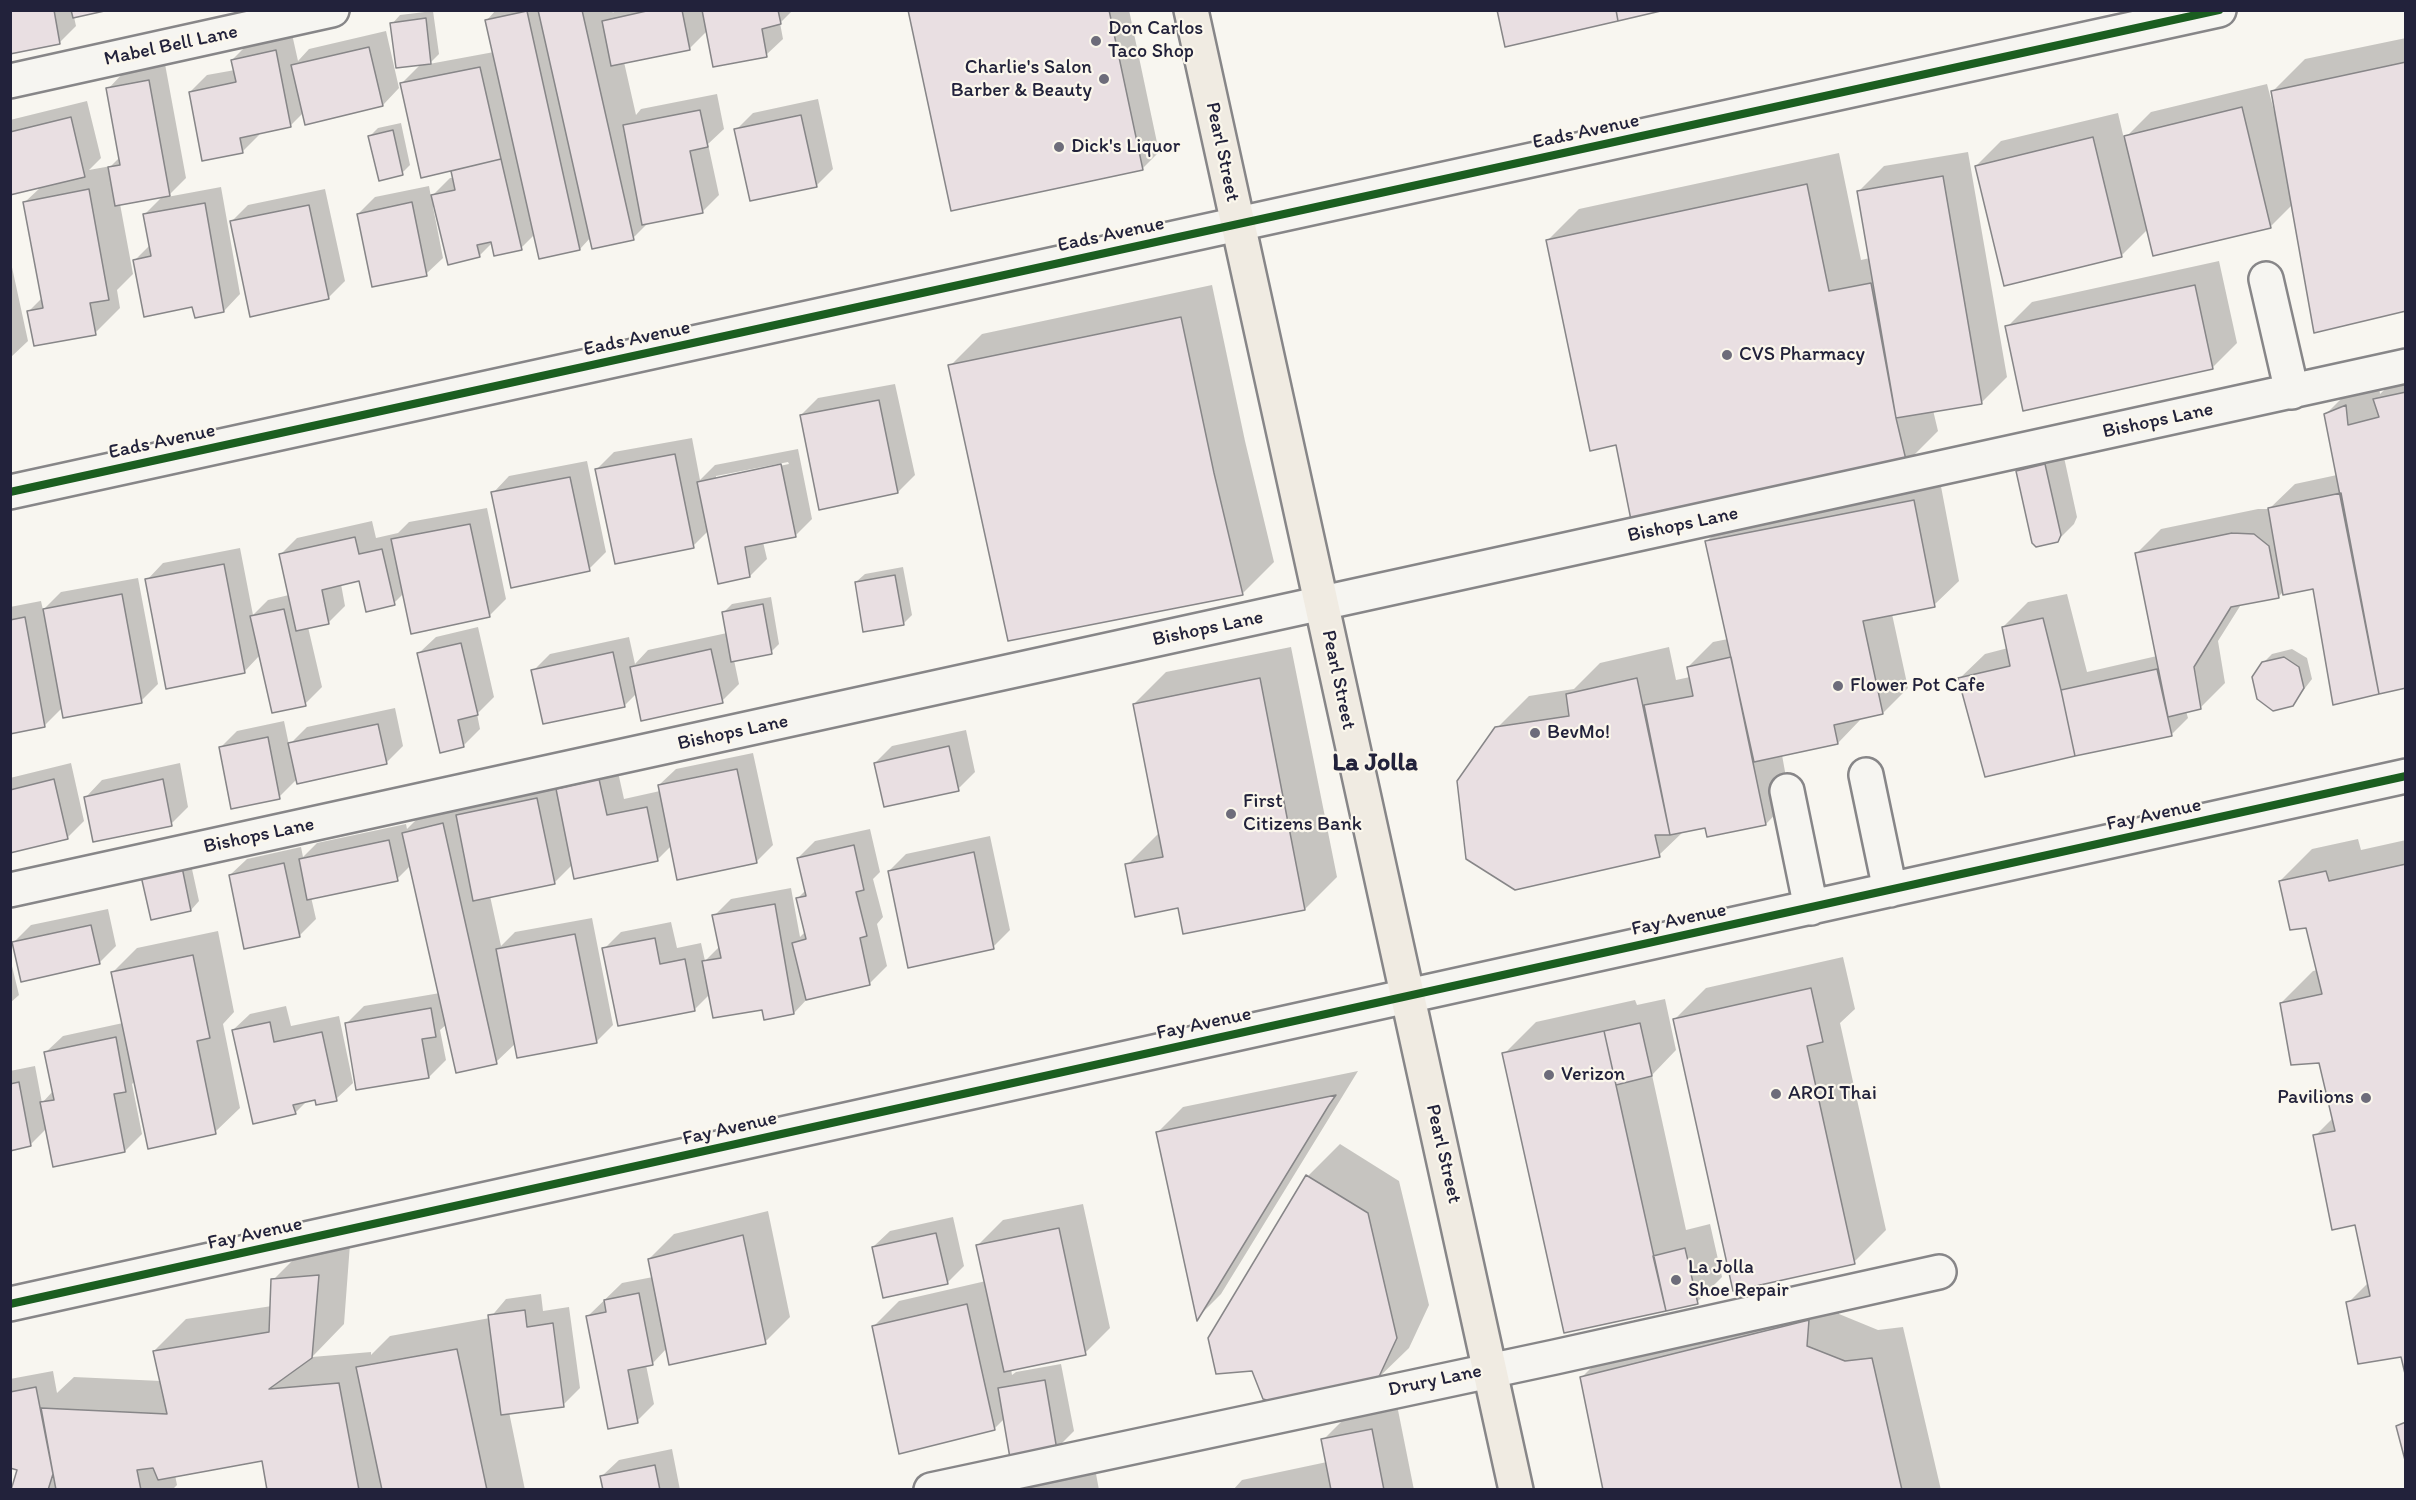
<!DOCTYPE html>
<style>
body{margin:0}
#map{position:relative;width:2416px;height:1500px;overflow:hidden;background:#f8f6f0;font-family:Itim,sans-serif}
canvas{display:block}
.frame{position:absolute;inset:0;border:12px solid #22223b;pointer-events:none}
</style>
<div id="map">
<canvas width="2416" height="1500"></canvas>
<div class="frame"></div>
</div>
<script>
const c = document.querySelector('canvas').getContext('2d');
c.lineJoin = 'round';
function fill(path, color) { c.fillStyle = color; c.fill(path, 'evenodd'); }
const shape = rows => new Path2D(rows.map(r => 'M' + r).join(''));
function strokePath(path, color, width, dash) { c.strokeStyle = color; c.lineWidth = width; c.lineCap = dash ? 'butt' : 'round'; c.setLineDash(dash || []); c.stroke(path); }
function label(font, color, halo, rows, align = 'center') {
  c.font = font + ' Itim,sans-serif'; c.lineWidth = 4.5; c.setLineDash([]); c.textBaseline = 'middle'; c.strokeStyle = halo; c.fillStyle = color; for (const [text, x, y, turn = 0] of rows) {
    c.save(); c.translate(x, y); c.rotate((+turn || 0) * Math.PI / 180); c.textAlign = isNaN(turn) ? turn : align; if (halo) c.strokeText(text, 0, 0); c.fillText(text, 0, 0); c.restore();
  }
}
const shadow = shape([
 [10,10,102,10,74,17,76,26,59,43],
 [496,10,612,10,613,13,615,10,793,10,780,23,783,39,766,55,707,31,689,49,624,62,636,115,641,109,717,94,724,129,708,144,719,195,702,212,649,222,633,238,591,237,580,249,535,234,521,248,493,242,479,256,436,206,433,207,443,258,426,274,358,214,375,197,429,186,431,197,450,178,454,178,452,169,402,83,421,64,392,24,400,15,433,11,439,54,429,64,494,52,487,20],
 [910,10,1129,10,1159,152,1143,168],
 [386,31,399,88,383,105,303,113,290,126,259,132,259,135,242,152,190,92,207,75,235,70,232,60,249,43,292,34,298,61,309,49],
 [2406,38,2406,309,2293,204,2271,226,2154,255,2148,229,2121,256,1976,166,2001,141,2118,113,2124,139,2151,112,2267,84,2274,111,2276,110,2273,91,2305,59],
 [165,64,186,178,167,197,221,187,240,294,224,311,193,306,135,260,150,245,145,214,163,196,120,204,133,274,117,290,120,308,95,333,29,311,42,298,25,202,42,186,10,193,10,120,87,101,101,158,89,170,111,166,120,157,108,89,124,72],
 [818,99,833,169,816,186,736,130,753,113],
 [401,123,410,165,402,173,370,136,378,128],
 [1968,152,2007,377,1982,402,1933,410,1938,431,1906,463,1617,444,1547,241,1579,209,1839,153,1861,260,1870,258,1859,191,1884,166],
 [325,189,345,281,328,298,232,221,248,205],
 [10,258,28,341,10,358],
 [2219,261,2237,343,2212,368,2007,327,2032,302],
 [1212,285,1245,441,1274,562,1242,594,950,366,982,334],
 [2406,369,2406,686,2314,587,2284,591,2278,597,2242,603,2218,641,2225,683,2200,708,2186,711,2188,718,2171,735,1960,678,1985,654,2008,648,2003,627,2028,602,2067,594,2087,672,2157,656,2136,554,2161,529,2258,509,2269,509,2295,484,2337,475,2326,414,2358,382,2377,374,2380,394],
 [895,384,915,475,898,492,801,415,818,398],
 [692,438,700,480,715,465,798,449,812,519,795,536,763,542,767,559,750,576,708,531,693,546,597,469,614,452],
 [788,462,789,464,716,479,716,476],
 [2062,448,2077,517,2074,524,2057,541,2017,471,2034,454],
 [587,461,606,552,589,569,493,493,509,476],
 [1939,476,1959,581,1934,605,1892,614,1908,688,1883,713,1862,718,1838,743,1782,755,1790,799,1766,824,1706,826,1684,831,1659,855,1497,728,1529,696,1574,689,1600,663,1669,647,1676,680,1690,677,1688,667,1713,642,1728,639,1707,541,1732,516],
 [487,508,506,599,489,616,404,593,394,603,360,580,341,584,345,606,328,623,308,627,322,687,305,704,260,655,244,672,147,580,163,563,240,548,253,615,268,600,289,595,280,555,297,538,372,521,376,538,398,533,409,522],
 [903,567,912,615,904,623,856,582,865,574],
 [138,578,158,684,141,701,63,707,45,725,10,732,10,607,41,601,43,610,61,592],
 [771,597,779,644,771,652,734,660,739,684,722,701,637,693,624,706,533,671,550,654,629,637,635,664,648,650,727,633,724,612,732,604],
 [478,627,494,697,477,714,480,729,463,746,419,653,436,637],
 [1291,647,1337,877,1305,909,1179,906,1127,865,1159,833,1134,704,1166,672],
 [2292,649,2307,658,2312,679,2292,705,2263,663,2272,654],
 [395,708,403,746,386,763,297,779,279,797,220,748,237,731,284,721,289,745,307,727],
 [966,730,975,772,958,789,875,763,892,746],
 [753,753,773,845,756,862,672,845,657,860,573,864,555,882,490,896,501,946,515,932,592,918,613,1025,596,1042,516,1043,496,1062,447,1024,440,1030,446,1060,429,1077,347,1023,364,1006,440,993,411,865,397,879,311,897,316,919,299,936,230,875,247,859,301,847,303,857,317,843,406,824,407,829,428,808,554,782,556,791,574,772,616,763,624,799,660,791,659,785,676,769],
 [71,763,84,821,67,838,10,851,10,778],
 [180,763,188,807,171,824,86,797,102,780],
 [870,829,880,872,873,879,883,917,877,924,887,966,870,983,809,997,794,1013,764,1008,710,994,694,1010,604,949,621,932,671,922,677,948,701,943,705,961,720,946,714,916,731,899,791,888,800,937,806,931,798,898,806,890,798,858,815,841],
 [990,836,1010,930,993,947,889,871,906,854],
 [2358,839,2361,850,2406,840,2406,1371,2402,1355,2348,1303,2369,1282,2356,1223,2315,1136,2333,1118,2321,1061,2281,1003,2313,971,2318,970,2307,926,2280,881,2312,849],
 [190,860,199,901,191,910,143,876],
 [108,909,116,946,99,963,14,942,31,925],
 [218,931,234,1012,223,1024,240,1108,215,1132,135,1081,132,1084,142,1134,125,1151,47,1128,30,1145,10,1149,10,1071,35,1066,42,1103,53,1091,46,1052,63,1036,123,1023,112,973,137,948],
 [1843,957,1855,1009,1840,1023,1886,1230,1854,1262,1674,1020,1706,988],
 [10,958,19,995,10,1003],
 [1665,999,1676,1050,1652,1075,1686,1230,1710,1224,1722,1277,1697,1302,1566,1332,1504,1054,1536,1022,1635,1000,1637,1005],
 [286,1006,291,1026,339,1016,353,1083,336,1099,307,1101,295,1113,233,1030,250,1014],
 [1358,1071,1221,1294,1197,1318,1158,1132,1183,1107],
 [1340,1144,1399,1181,1429,1305,1409,1348,1376,1380,1253,1369,1308,1176],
 [1083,1204,1110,1328,1085,1353,1011,1369,1012,1375,1016,1372,1061,1364,1074,1431,1057,1448,1005,1418,994,1429,874,1326,899,1301,986,1281,978,1245,1003,1220],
 [768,1211,790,1317,765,1342,667,1348,652,1364,646,1365,654,1404,637,1421,588,1316,622,1283,653,1277,649,1259,674,1234],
 [953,1217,964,1266,947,1283,873,1247,890,1231],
 [350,1244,344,1324,312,1357,371,1352,371,1355,390,1336,490,1318,506,1299,541,1294,543,1311,569,1307,580,1388,563,1405,509,1412,525,1490,268,1490,263,1459,175,1475,177,1485,172,1490,12,1490,19,1469,10,1466,10,1379,53,1371,57,1393,74,1377,161,1381,154,1351,186,1319,272,1306,273,1280,305,1248],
 [1840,1289,1839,1314,1878,1330,1903,1327,1941,1490,1605,1490,1582,1377,1614,1345],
 [1397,1405,1414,1490,1233,1490,1242,1480,1327,1462,1323,1440,1348,1415],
 [672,1449,680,1490,604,1490,602,1476,619,1460],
 [1094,1463,1099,1490,990,1490]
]);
const building = shape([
 [10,10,54,10,60,44,10,54,10,10],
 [71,10,109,10,73,18,71,10],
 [538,10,582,10,634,240,592,249,538,10],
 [651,10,682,10,690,50,611,66,602,21,651,10],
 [702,10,778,10,781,24,762,29,767,57,713,67,702,10],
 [908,10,1109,10,1143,170,951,211,908,10],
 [1497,10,1616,10,1618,21,1505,47,1497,10],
 [1616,10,1665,10,1618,21,1616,10],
 [527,11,580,250,539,259,485,20,527,11],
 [426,18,431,64,396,68,390,23,426,18],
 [369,47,383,106,305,125,291,65,369,47],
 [276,50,291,127,240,138,243,153,202,161,189,92,236,82,231,60,276,50],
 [2406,62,2406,311,2314,333,2271,91,2406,62],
 [480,67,501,159,421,178,400,83,480,67],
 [149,80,170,196,115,206,108,167,120,165,106,88,149,80],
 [2242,107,2271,228,2153,256,2124,136,2242,107],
 [700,110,708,147,690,151,703,213,642,225,623,125,700,110],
 [801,115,817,187,750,201,734,129,801,115],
 [71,117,85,177,10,195,10,132,71,117],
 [393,130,403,175,379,181,368,136,393,130],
 [2093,137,2122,257,2004,286,1975,166,2093,137],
 [501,159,522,250,494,256,491,242,477,245,480,257,448,265,431,195,455,190,451,171,501,159],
 [1943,176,1982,404,1896,418,1857,191,1943,176],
 [1807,184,1829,291,1871,283,1896,418,1907,464,1631,520,1616,445,1590,451,1546,240,1807,184],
 [89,189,109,300,90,303,96,335,34,346,27,311,43,308,23,202,89,189],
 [412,202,427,276,372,287,357,214,412,202],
 [205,203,224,312,195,318,192,307,144,317,133,260,151,256,143,214,205,203],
 [309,205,329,299,250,317,230,221,309,205],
 [2195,285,2213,369,2023,411,2005,326,2195,285],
 [1181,317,1214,473,1243,595,1008,641,948,365,1181,317],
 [2406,392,2406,688,2379,694,2324,414,2346,405,2348,425,2379,417,2373,399,2406,392],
 [879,400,898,493,819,510,800,415,879,400],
 [675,454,694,548,615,564,595,469,675,454],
 [781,464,796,537,745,547,750,577,718,584,697,482,781,464],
 [2045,464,2061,535,2058,542,2036,547,2032,543,2016,471,2045,464],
 [570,477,590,571,511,588,491,492,570,477],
 [2341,493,2379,694,2333,705,2313,589,2283,595,2268,508,2341,493],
 [1914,500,1935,607,1863,621,1883,714,1834,725,1838,744,1754,762,1705,541,1914,500],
 [470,524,490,617,411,634,391,539,470,524],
 [2232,533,2254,534,2269,546,2279,598,2231,607,2194,667,2201,709,2168,717,2135,553,2232,533],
 [355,537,359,554,382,549,395,605,366,612,359,581,322,590,329,624,296,631,279,554,355,537],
 [224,564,245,673,166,689,145,579,224,564],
 [895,575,904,625,863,632,855,582,895,575],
 [122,594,142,703,63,718,43,609,122,594],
 [763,604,772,654,731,662,722,612,763,604],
 [284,609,306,706,272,713,250,616,284,609],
 [25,617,45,727,10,734,10,620,25,617],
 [2043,618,2061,690,2075,756,1985,777,1958,678,2010,666,2002,627,2043,618],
 [461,643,478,715,458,720,464,747,440,753,417,653,461,643],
 [711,649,723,703,641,721,630,667,711,649],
 [613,652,625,707,543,724,531,670,613,652],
 [1731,657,1766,825,1707,837,1705,828,1670,835,1644,705,1693,696,1687,667,1731,657],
 [2284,657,2299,667,2304,688,2293,706,2273,711,2257,699,2252,677,2262,662,2284,657],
 [2157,669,2172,736,2075,756,2061,690,2157,669],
 [1260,678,1305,910,1183,934,1178,908,1135,917,1125,864,1163,857,1133,704,1260,678],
 [1637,678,1670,835,1655,835,1660,857,1515,890,1466,859,1457,781,1495,727,1569,716,1566,694,1637,678],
 [378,724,387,764,297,784,288,743,378,724],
 [268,737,280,799,231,809,219,747,268,737],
 [949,746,959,791,884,807,874,763,949,746],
 [737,769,757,863,677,880,658,785,737,769],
 [54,779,68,839,10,853,10,790,54,779],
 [163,779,172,826,93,842,84,797,163,779],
 [599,779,607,815,647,807,658,861,574,879,556,789,599,779],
 [537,798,555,884,473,901,456,815,537,798],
 [443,823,497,1064,456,1073,402,833,443,823],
 [389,840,398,881,307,900,299,859,389,840],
 [854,845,864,890,856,892,867,936,860,938,870,985,806,1000,792,943,806,939,796,898,806,896,797,858,854,845],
 [974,852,994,949,908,968,888,871,974,852],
 [284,863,300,937,244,949,229,875,284,863],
 [2406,864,2406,1378,2401,1357,2358,1364,2346,1302,2370,1296,2355,1225,2332,1230,2313,1135,2335,1131,2319,1063,2291,1065,2280,1003,2322,994,2306,928,2290,930,2279,881,2326,871,2329,881,2406,864],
 [182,867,191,911,151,920,141,876,182,867],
 [775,904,794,1014,764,1020,762,1010,713,1018,702,961,721,958,712,915,775,904],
 [91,925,100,964,21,982,12,942,91,925],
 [575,934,597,1043,517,1058,496,949,575,934],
 [655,938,660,964,685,959,695,1011,618,1026,602,948,655,938],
 [193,955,210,1038,197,1041,216,1134,148,1149,111,972,193,955],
 [1811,988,1823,1042,1807,1046,1855,1264,1733,1291,1673,1019,1811,988],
 [431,1008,436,1037,422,1039,429,1078,356,1090,345,1023,431,1008],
 [270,1022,274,1042,322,1032,337,1101,316,1105,315,1100,293,1105,296,1114,253,1124,232,1030,270,1022],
 [1640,1023,1652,1076,1616,1085,1604,1031,1640,1023],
 [1604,1031,1666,1311,1564,1333,1502,1053,1604,1031],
 [116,1037,126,1092,114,1094,125,1152,53,1167,40,1102,54,1100,44,1052,116,1037],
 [19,1082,31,1146,10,1151,10,1084,19,1082],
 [1336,1095,1329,1105,1197,1321,1156,1132,1336,1095],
 [1306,1175,1368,1213,1397,1338,1377,1381,1291,1407,1263,1399,1252,1371,1216,1374,1208,1338,1306,1175],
 [1059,1228,1086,1355,1004,1372,976,1245,1059,1228],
 [936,1233,948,1284,883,1298,872,1247,936,1233],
 [743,1235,766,1344,669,1365,648,1259,743,1235],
 [1685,1248,1698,1304,1666,1311,1653,1256,1685,1248],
 [319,1275,312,1358,269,1389,339,1383,359,1490,267,1490,262,1461,158,1480,153,1468,137,1470,141,1490,56,1490,41,1408,167,1414,153,1351,269,1332,271,1279,319,1275],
 [639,1293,653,1365,628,1370,638,1423,608,1429,586,1316,606,1312,604,1300,639,1293],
 [967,1304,995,1430,899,1454,872,1326,967,1304],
 [525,1310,527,1327,553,1323,564,1407,501,1415,488,1315,525,1310],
 [1809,1320,1807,1346,1845,1361,1872,1358,1902,1490,1603,1490,1580,1377,1809,1320],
 [457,1349,487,1490,382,1490,356,1367,457,1349],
 [1045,1380,1057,1450,1010,1458,998,1388,1045,1380],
 [36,1387,53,1474,48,1490,11,1490,17,1470,10,1468,10,1392,36,1387],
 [2406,1422,2406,1464,2396,1426,2406,1422],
 [1372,1429,1384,1490,1331,1490,1321,1439,1372,1429],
 [655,1465,660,1490,603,1490,600,1476,655,1465]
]);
const minor = shape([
 [10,81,332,10],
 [2266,279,2292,392],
 [10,492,2219,10],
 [1866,775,1890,890],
 [1787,791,1811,908],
 [10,890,2406,366],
 [10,1304,2406,776],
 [931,1490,1555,1357,1939,1272]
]);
const major = shape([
 [1191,10,1516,1490]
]);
const cycleway = shape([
 [10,492,2219,10],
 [10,1304,2406,776]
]);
const markers = [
 [1096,41,6,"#6d6c7a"],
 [1104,79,6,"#6d6c7a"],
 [1059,147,6,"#6d6c7a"],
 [1727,355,6,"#6d6c7a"],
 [1838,686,6,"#6d6c7a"],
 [1535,733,6,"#6d6c7a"],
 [1231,814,6,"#6d6c7a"],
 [1549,1075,6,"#6d6c7a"],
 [1776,1094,6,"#6d6c7a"],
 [2366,1098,6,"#6d6c7a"],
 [1676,1280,6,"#6d6c7a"]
];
const poiNames = [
 ["Don Carlos",1108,29],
 ["Taco Shop",1108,52],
 ["Charlie's Salon",1092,68,"right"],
 ["Barber & Beauty",1092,91,"right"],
 ["Dick's Liquor",1071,147],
 ["CVS Pharmacy",1739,355],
 ["Flower Pot Cafe",1850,686],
 ["BevMo!",1547,733],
 ["First",1243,802],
 ["Citizens Bank",1243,825],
 ["Verizon",1561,1075],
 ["AROI Thai",1788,1094],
 ["Pavilions",2354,1098,"right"],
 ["La Jolla",1688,1268],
 ["Shoe Repair",1688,1291]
];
const streetNames = [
 ["Mabel Bell Lane",171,46,-12],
 ["Eads Avenue",1586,132,-12],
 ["Pearl Street",1222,152,78],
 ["Eads Avenue",1111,235,-12],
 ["Eads Avenue",637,339,-12],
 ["Bishops Lane",2158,421,-12],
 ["Eads Avenue",162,442,-12],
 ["Bishops Lane",1683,525,-12],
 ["Bishops Lane",1208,629,-12],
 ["Pearl Street",1338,680,78],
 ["Bishops Lane",733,733,-12],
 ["Fay Avenue",2154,815,-12],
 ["Bishops Lane",259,836,-12],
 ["Fay Avenue",1679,920,-12],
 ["Fay Avenue",1204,1024,-12],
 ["Fay Avenue",730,1129,-13],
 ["Pearl Street",1443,1154,77],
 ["Fay Avenue",255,1234,-12],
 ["Drury Lane",1435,1381,-12]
];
const districtNames = [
 ["La Jolla",1375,763]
];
fill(shadow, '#0003');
fill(building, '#e9dfe2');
strokePath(building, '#878688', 1.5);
strokePath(minor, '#878688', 38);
strokePath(major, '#878688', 38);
strokePath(minor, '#f6f5f1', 33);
strokePath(major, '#f0ebe2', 33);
strokePath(cycleway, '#1b5e20', 8);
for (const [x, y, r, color] of markers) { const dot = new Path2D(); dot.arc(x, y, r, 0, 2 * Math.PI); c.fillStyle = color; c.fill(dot); strokePath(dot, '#fbf7ec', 2); }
label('20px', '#22223b', '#fbf7ec', poiNames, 'left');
label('20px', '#22223b', '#fbf7ec', streetNames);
label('bold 26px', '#22223b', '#fbf7ec', districtNames);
</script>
